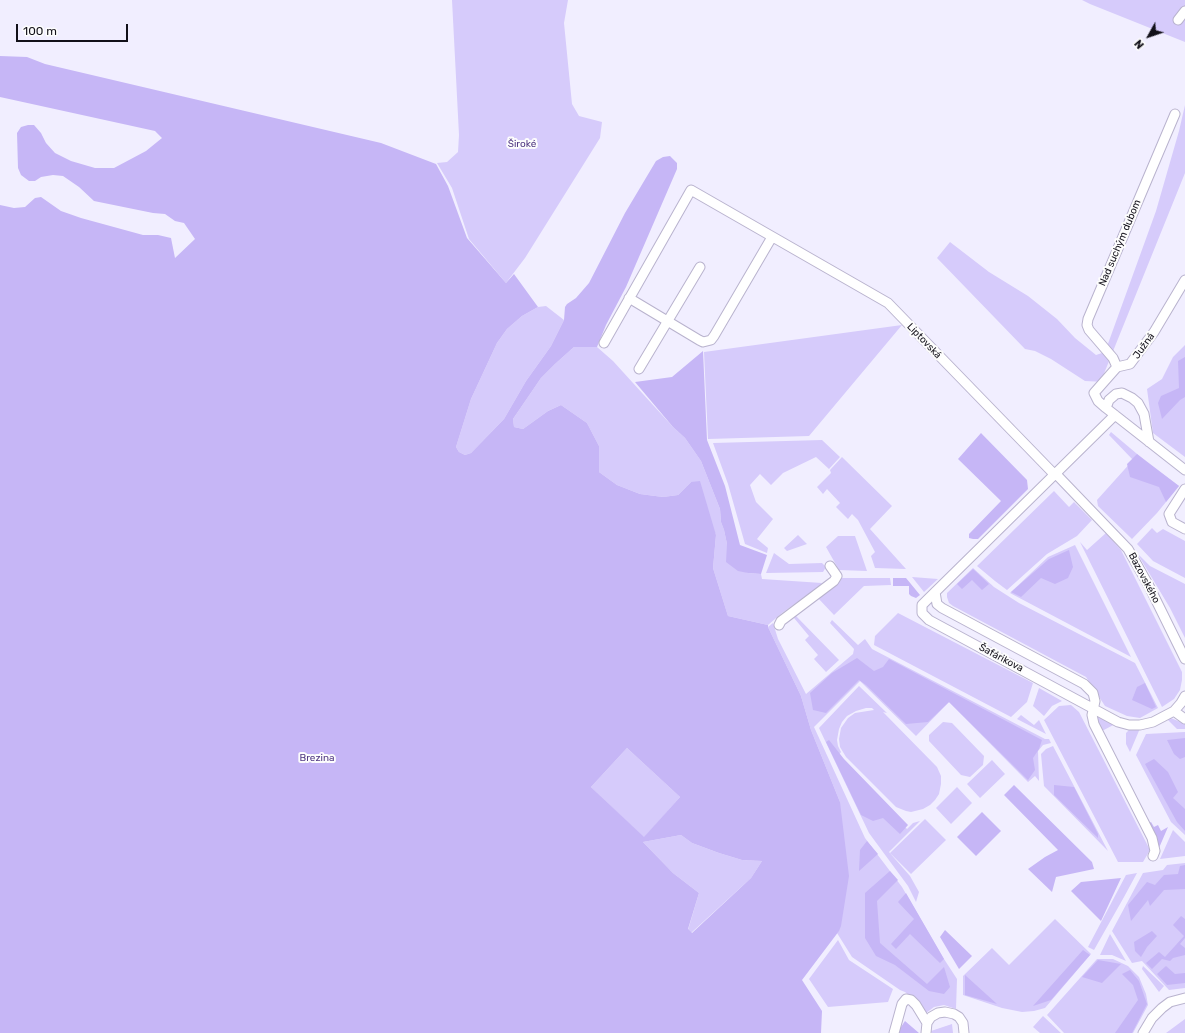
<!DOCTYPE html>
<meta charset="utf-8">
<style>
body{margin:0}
#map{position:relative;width:1185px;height:1033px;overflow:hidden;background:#f1eeff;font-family:Rubik,sans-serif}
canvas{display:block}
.north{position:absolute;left:1129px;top:16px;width:40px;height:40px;-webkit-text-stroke:3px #fdfdfd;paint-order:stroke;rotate:230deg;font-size:11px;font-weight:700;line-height:16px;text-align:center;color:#121019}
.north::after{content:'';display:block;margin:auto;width:14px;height:18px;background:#121019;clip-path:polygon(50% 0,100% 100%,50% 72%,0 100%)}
.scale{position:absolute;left:16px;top:24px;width:112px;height:18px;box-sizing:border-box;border:2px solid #121019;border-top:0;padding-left:5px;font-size:12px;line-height:14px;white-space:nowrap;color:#121019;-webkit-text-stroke:3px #fdfdfd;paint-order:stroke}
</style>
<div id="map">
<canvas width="1185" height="1033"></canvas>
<div class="north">N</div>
<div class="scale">100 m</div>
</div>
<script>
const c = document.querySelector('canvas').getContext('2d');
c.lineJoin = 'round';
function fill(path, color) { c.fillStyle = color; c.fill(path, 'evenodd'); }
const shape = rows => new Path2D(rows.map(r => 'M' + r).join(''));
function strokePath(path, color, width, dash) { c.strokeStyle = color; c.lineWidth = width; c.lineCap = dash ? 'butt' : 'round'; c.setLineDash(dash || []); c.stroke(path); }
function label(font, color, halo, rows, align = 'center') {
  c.font = font + ' Rubik,sans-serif'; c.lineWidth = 4; c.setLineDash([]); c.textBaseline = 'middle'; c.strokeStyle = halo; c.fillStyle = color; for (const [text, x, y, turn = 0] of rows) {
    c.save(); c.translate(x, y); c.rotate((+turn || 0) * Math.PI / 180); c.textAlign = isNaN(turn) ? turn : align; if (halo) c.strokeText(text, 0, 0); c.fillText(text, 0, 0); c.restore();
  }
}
const green = shape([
 [452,0,568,0,564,23,572,104,579,116,602,122,600,138,525,258,506,283,469,239,452,188,437,163,447,162,458,152,459,135],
 [1082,0,1185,0,1185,42,1090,4],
 [1185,105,1185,173,1103,376,1106,379,1105,382,1085,381,1051,359,1035,351,1025,349,937,258,950,242,989,272,1028,296,1057,319,1075,338,1096,355,1105,352,1156,211,1179,131],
 [546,306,564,320,551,346,526,381,504,419,471,453,465,455,459,452,456,447,471,399,497,343,507,329,522,316,538,307],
 [902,325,809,436,708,439,704,352],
 [1185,345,1185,457,1153,433,1147,389,1162,379,1173,357],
 [574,347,597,347,613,361,673,427,685,438,701,461,720,509,721,522,724,530,727,544,727,562,748,573,761,574,762,579,822,583,817,588,782,613,768,625,728,616,713,568,716,535,691,482,678,495,663,497,640,494,617,485,599,472,599,446,587,423,561,405,548,411,523,429,514,427,513,419,541,378,555,364],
 [1111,432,1149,464,1179,486,1157,513,1132,539,1098,506,1097,500,1133,460,1109,435],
 [822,440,840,457,829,469,816,457,783,473,771,485,760,474,750,485,756,502,773,519,757,539,768,548,767,553,745,544,728,484,713,443],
 [842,457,892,506,870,529,906,569,875,568,871,556,875,552,858,520,852,514,848,519,836,507,840,503,827,489,823,494,817,487,831,473,830,470],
 [1054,491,1069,507,1074,502,1092,520,1077,536,1047,554,1007,590,995,581,977,566],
 [1152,528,1157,533,1163,529,1185,541,1185,578,1153,561,1137,544],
 [1106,533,1121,550,1182,672,1182,680,1180,690,1174,699,1162,707,1080,542,1087,550],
 [798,535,807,544,787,551,784,548],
 [838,536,855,536,867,571,839,570,826,547],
 [1075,545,1131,657,1010,593,1048,557],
 [774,553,789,564,822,563,826,567,823,572,766,573],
 [1137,553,1150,566,1185,584,1185,638,1170,608],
 [973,568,994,587,1019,603,1135,663,1158,708,1140,718,1127,716,1105,706,1086,677,953,606,949,603,947,597,947,593],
 [912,577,938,579,924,592],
 [840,578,890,578,891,585,864,586,834,615,817,597],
 [898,613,1033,683,1027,702,1011,717,874,645,875,636],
 [796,616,839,660,826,672,814,659,818,655,805,640,809,636,794,618],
 [832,620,858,645,865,639,872,649,1045,739,1049,739,1051,743,1043,745,1038,751,1039,781,1035,776,1028,782,949,702,916,736,860,681,814,727,865,838,902,887,944,959,957,979,956,1009,944,1005,934,1007,926,1013,916,1001,905,992,900,990,852,957,837,933,839,930,840,802,811,730,801,696,768,627,773,623,778,639,806,694,853,654,854,649,830,623],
 [859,686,887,713,883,712,937,767,941,776,941,784,939,794,935,800,930,805,923,809,911,812,906,811,896,807,846,757,840,747,839,739,841,728,848,718,855,713,874,710,872,708,866,708,856,711,847,716,842,722,839,729,837,740,838,746,841,752,838,756,907,829,913,823,920,821,889,852,910,876,919,892,916,902,908,886,869,833,819,728],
 [1039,688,1062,701,1052,706,1044,716,1033,706],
 [1071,705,1079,712,1150,850,1143,862,1118,862,1044,720,1059,706],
 [1021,715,1034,725,1039,720,1046,734,1017,719],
 [1103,715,1117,723,1102,731,1096,723,1097,718],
 [1171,718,1185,724,1185,729,1177,729,1167,719],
 [943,722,952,723,984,756,983,765,970,777,961,775,929,741,929,735],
 [1141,726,1130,752,1126,744,1126,733,1132,727],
 [1185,732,1185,835,1171,822,1136,755,1146,734],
 [1053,746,1108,851,1044,786,1041,754,1046,749],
 [627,748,680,797,644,838,591,787],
 [992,760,1005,774,980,798,967,784],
 [957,787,972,803,951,824,936,808],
 [925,819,946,840,911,874,890,853],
 [1173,830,1185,842,1185,856,1160,859],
 [681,835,692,843,719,853,742,860,762,861,751,878,691,933,688,930,699,893,673,873,643,842],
 [1185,863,1185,988,1169,990,1142,961,1132,963,1112,931,1143,873,1163,870,1167,865],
 [1137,873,1124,897,1094,950,1088,947,1126,875],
 [1055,919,1091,954,1045,1008,1034,1011,1022,1012,1002,1008,963,995,963,976,992,948,1009,965],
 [1110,934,1126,961,1112,955,1100,955],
 [838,940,849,960,893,989,888,1002,828,1007,809,979],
 [1097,959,1113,959,1128,966,1139,977,1146,994,1148,1005,1133,1033,1064,1033,1047,1015],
 [1143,966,1164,986,1159,992,1142,969],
 [1043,1016,1061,1033,1040,1033,1033,1027],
 [1185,1019,1185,1033,1166,1033],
 [952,1024,953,1033,932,1033,931,1031]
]);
const forest = shape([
 [0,56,27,57,45,64,381,143,436,164,448,186,467,238,506,283,514,274,538,307,522,316,507,329,497,343,471,399,456,447,459,452,465,455,471,453,504,419,526,381,551,346,564,320,565,307,567,304,576,298,589,283,625,213,656,161,663,157,670,156,677,163,677,169,626,287,606,325,597,347,574,347,555,364,541,378,513,419,514,427,523,429,548,411,561,405,587,423,599,446,599,472,617,485,640,494,663,497,678,495,691,482,700,481,716,535,713,568,728,616,768,625,768,627,801,696,811,730,840,802,849,876,841,926,839,931,802,980,822,1011,821,1033,0,1033,0,205,14,208,25,207,35,198,41,197,61,211,81,218,143,235,158,235,171,238,175,258,195,239,184,223,175,221,165,214,153,213,94,201,79,187,63,176,53,175,41,177,35,181,29,181,21,175,18,168,17,133,21,127,28,125,34,125,41,133,46,143,55,153,71,161,95,168,114,168,146,151,162,138,155,131,0,97],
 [627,748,680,797,644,837,591,787],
 [681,835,692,843,719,853,742,860,762,861,751,878,692,933,688,929,699,893,673,873,643,842],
 [703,351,707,440,725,486,740,545,767,555,761,574,748,573,738,571,726,562,727,544,724,530,721,522,720,509,701,461,685,438,673,427,635,382,672,377],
 [1185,357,1185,397,1180,400,1162,419,1158,403,1161,396,1179,388,1178,361],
 [981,433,1027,480,1028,489,978,539,973,539,969,538,969,534,1001,501,958,459],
 [1137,454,1179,486,1166,502,1159,487,1130,477,1127,464],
 [1069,550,1073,567,1068,578,1055,584,1041,578,1021,597,1011,592,1049,559],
 [973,569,989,584,982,590,972,580,962,589,957,584],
 [893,578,906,578,920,595,916,598,911,596,909,594,909,586,893,586],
 [857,658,874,671,883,667,889,659,1042,740,1039,749,1033,758,1035,770,1028,780,949,702,928,722,906,724,866,685,859,680,826,713,813,710,810,693,832,673],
 [1145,683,1156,707,1152,709,1132,700,1137,687],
 [1185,738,1185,757,1180,759,1174,754,1167,740],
 [829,740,844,759,908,825,900,834,883,818,873,821,861,815,826,742],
 [1154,759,1168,772,1178,792,1173,798,1185,809,1185,831,1177,822,1145,764],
 [1014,785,1092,862,1094,869,1056,877,1052,892,1028,869,1045,857,1058,850,1004,795],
 [1054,785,1074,787,1098,834,1098,838,1054,795],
 [982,812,1001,831,976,856,957,837],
 [1151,822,1154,827,1158,825,1161,831,1168,827,1159,848,1155,833,1151,831,1147,824],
 [867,841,878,854,859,871,860,850],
 [1185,865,1185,889,1164,890,1150,906,1148,900,1131,921,1128,905,1147,882,1155,885,1164,875,1178,874,1180,866],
 [890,871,898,880,877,901,880,943,927,984,944,967,950,987,944,994,929,991,895,965,876,956,865,938,865,893],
 [1121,878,1101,921,1071,891,1081,882],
 [906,893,944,959,940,963,910,934,896,949,891,944,914,919,898,902],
 [1181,916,1185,919,1185,938,1180,944,1185,948,1185,955,1173,958,1170,961,1162,959,1152,969,1146,963,1159,952,1165,957,1184,936,1173,925],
 [945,930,972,956,959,969,940,937],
 [1152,931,1157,936,1147,947,1141,957,1135,951,1134,942],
 [1083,950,1090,955,1051,1000,1033,1006],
 [1098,960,1121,964,1102,983,1082,977],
 [1166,966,1175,974,1185,973,1185,983,1167,985,1157,974],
 [1130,970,1139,981,1147,1004,1132,1033,1115,1033,1138,1000,1133,985,1122,974],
 [965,975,997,1004,965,995],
 [905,1021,919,1033,897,1033]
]);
const minor = shape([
 [1178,20,1185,11],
 [1185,280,1154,332,1130,364,1117,367,1094,393,1098,401,1106,408,1185,470],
 [629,298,699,340,703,342,711,340,714,336,772,237],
 [604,343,691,190,888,303,1054,474],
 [1117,367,1113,358,1089,330,1087,325,1088,319,1175,114],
 [639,369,700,267],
 [1106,408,1109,400,1116,394,1122,393,1132,398,1138,403,1144,414,1149,442],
 [1115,415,927,600,922,605,922,613,929,620,1118,722,1129,725,1140,725,1153,722,1174,711,1181,703,1185,696],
 [1055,473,1128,549,1149,586,1185,659],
 [1185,489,1169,514,1172,522,1185,529],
 [935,592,937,604,942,608,1084,684,1093,693,1095,701,1092,715,1094,724,1152,838,1155,851,1153,856],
 [779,625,781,621,834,581,837,576,830,566],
 [1174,711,1185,719],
 [894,1033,902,1004,906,999,911,1000,916,1005,927,1023],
 [926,1033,927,1023,931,1017,938,1013,945,1012,954,1014,959,1017,963,1023,964,1033],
 [1143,1033,1152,1018,1162,1008,1170,1002,1185,998]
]);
const parkNames = [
 ["Široké",522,144],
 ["Brezina",317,758]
];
const streetNames = [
 ["Nad suchým dubom",1120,243,-67],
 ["Liptovská",924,341,46],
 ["Južná",1144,346,-54],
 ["Bazovského",1144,578,62],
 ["Šafárikova",1001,658,28]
];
fill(green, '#d6cbfb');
fill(forest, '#c6b6f6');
strokePath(minor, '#b9b3ce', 11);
strokePath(minor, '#fff', 9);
label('10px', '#513983', '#fdfdfd', parkNames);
label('10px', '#121019', '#fdfdfd', streetNames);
</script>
